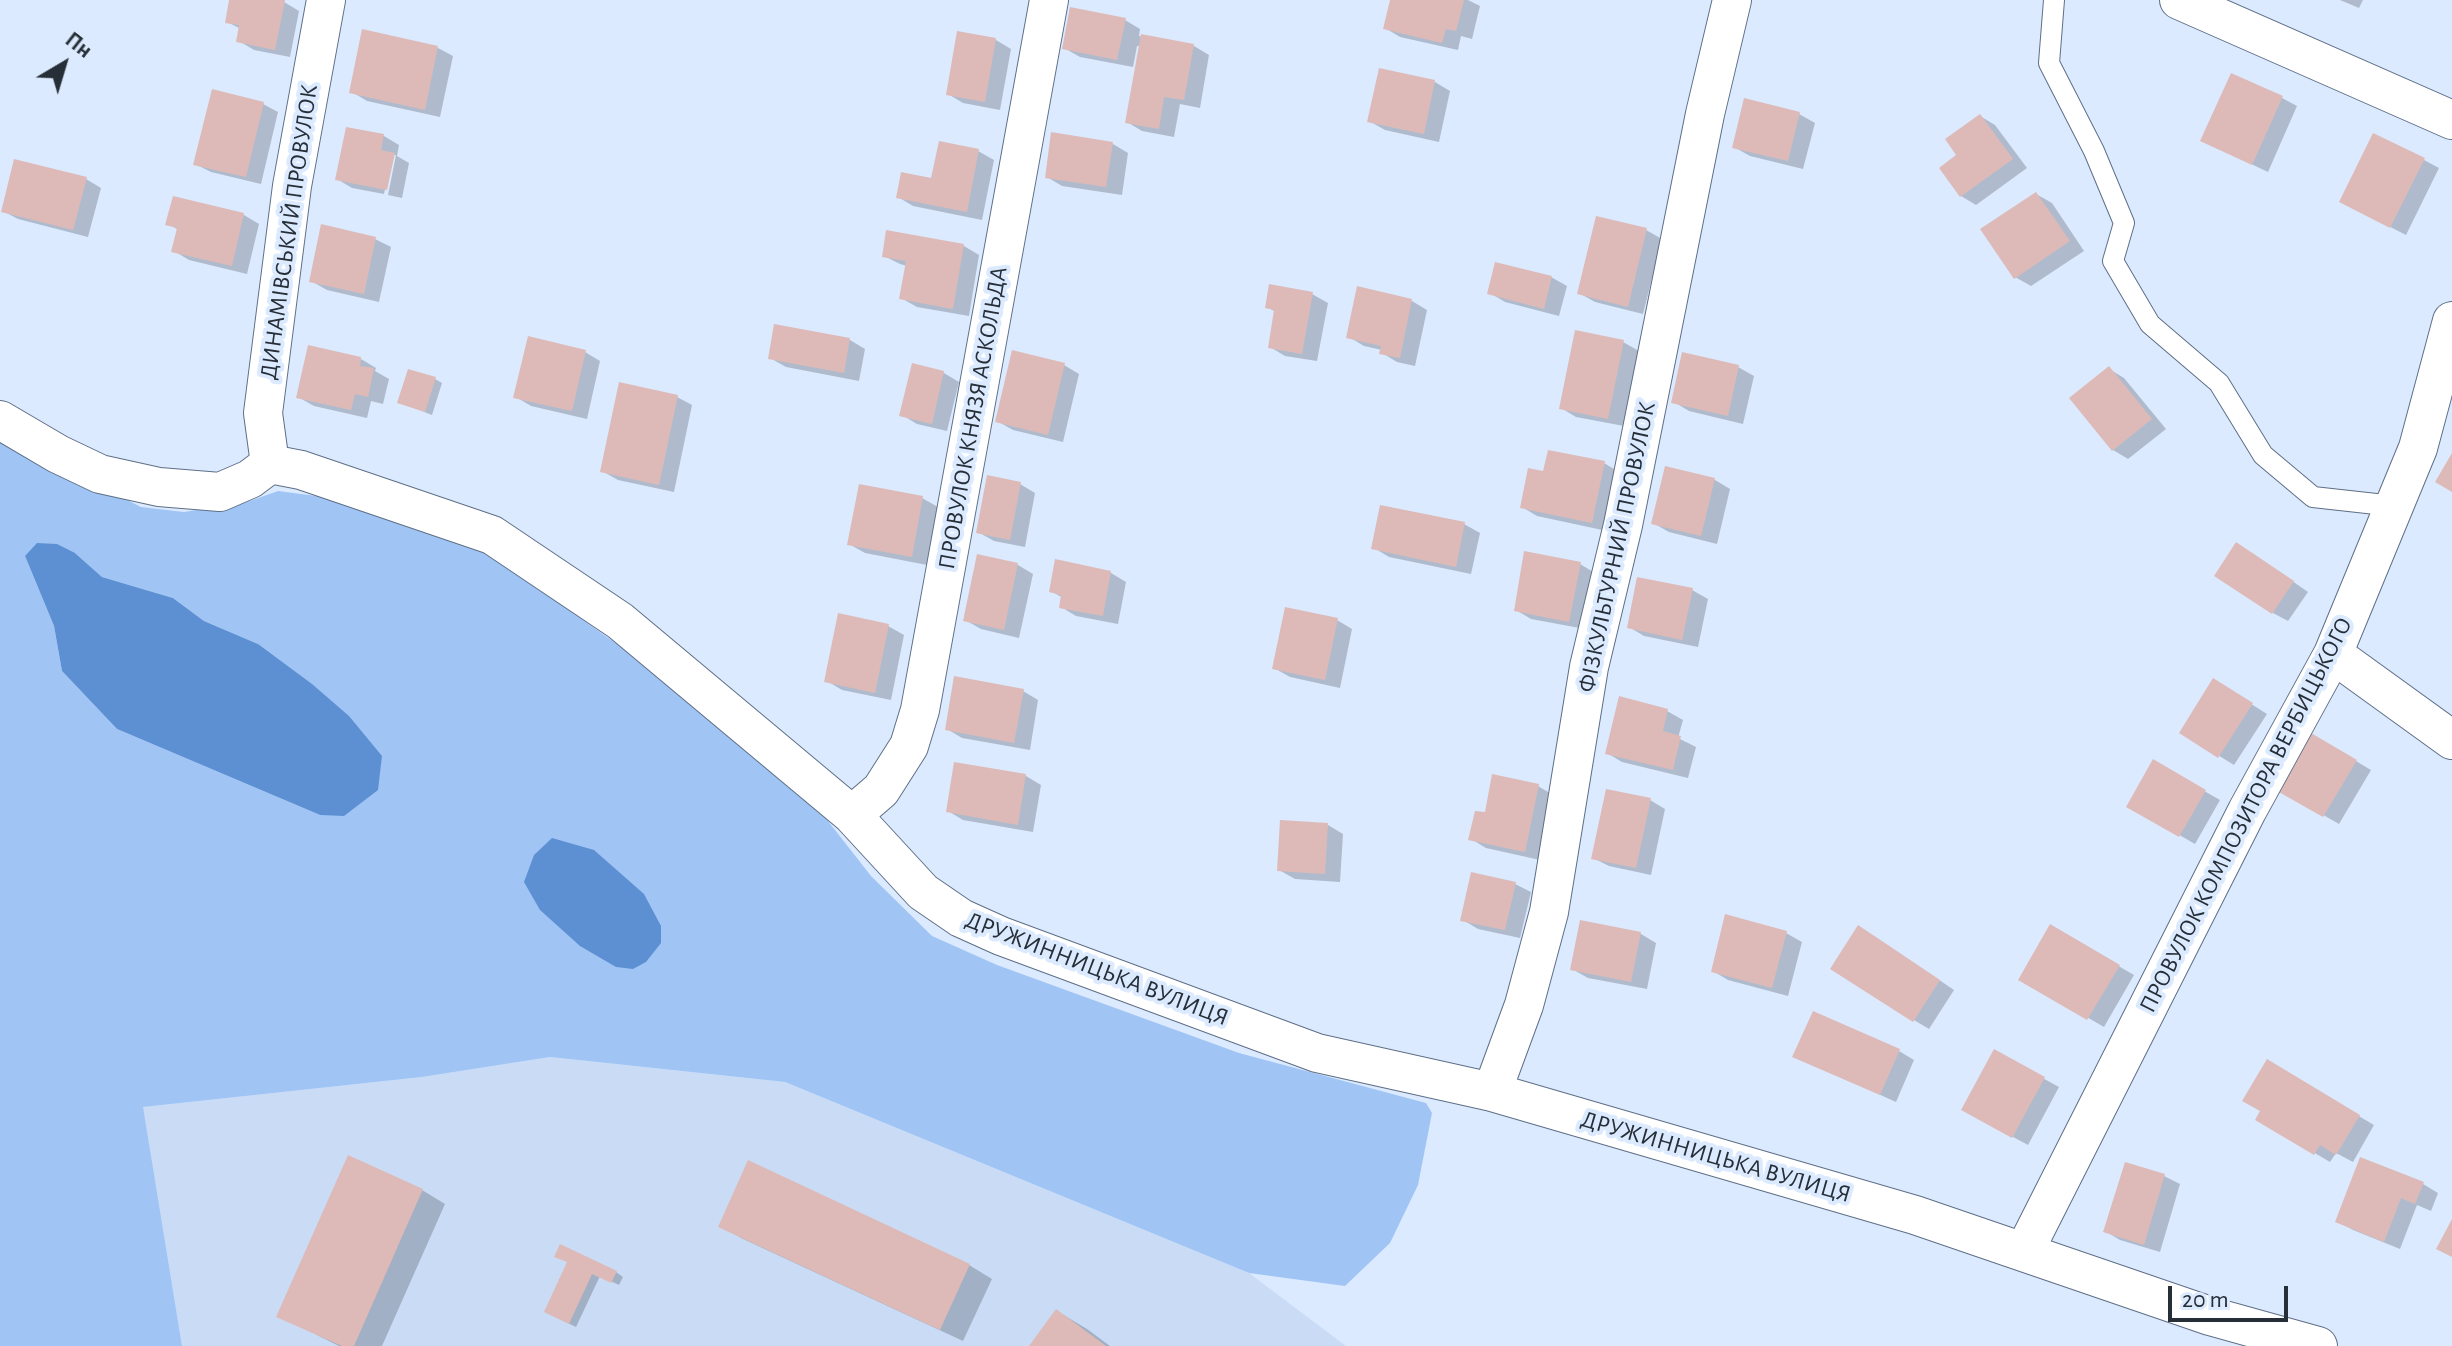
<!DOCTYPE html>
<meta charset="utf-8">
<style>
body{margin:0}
#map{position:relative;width:2452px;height:1346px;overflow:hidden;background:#dbeaff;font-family:"Alegreya Sans",sans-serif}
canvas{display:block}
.north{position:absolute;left:24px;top:24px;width:80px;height:80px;-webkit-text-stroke:6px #dbeaff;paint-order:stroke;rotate:38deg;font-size:22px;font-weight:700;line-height:32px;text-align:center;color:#262e37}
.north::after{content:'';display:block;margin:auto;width:28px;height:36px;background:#262e37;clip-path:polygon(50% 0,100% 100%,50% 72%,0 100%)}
.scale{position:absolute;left:2168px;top:1286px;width:120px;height:36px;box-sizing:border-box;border:4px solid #262e37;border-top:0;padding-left:10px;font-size:24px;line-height:28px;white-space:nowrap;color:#262e37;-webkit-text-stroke:6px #dbeaff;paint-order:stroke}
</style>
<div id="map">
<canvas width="2452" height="1346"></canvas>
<div class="north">Пн</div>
<div class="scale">20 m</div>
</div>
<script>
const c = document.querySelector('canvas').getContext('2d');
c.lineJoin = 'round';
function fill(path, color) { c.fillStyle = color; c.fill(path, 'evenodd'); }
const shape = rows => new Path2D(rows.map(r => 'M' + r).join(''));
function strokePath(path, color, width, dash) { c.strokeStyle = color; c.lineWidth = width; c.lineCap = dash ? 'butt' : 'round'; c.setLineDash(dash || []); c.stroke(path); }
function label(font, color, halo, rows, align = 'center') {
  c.font = font + ' "Alegreya Sans",sans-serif'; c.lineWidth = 8; c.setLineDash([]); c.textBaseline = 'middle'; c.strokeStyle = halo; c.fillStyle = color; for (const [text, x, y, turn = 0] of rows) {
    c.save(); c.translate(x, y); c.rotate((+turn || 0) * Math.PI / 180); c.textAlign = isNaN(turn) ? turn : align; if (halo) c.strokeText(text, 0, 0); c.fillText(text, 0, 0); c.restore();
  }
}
const built = shape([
 [550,1057,785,1082,1249,1273,1346,1346,182,1346,142,1107,422,1077]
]);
const green = shape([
 [0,436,141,507,184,512,247,502,278,491,332,498,490,554,659,674,817,807,871,876,932,936,997,965,1239,1053,1426,1103,1432,1113,1418,1185,1390,1243,1345,1286,1249,1273,785,1082,550,1057,422,1077,143,1107,182,1346,0,1346],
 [75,553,102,577,173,598,204,621,258,644,320,815,117,729,62,671,54,626,25,556]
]);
const water = shape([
 [37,543,57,544,75,553,102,577,173,598,204,621,258,644,312,684,349,716,382,756,378,790,344,816,320,815,117,729,62,671,54,626,25,556],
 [552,838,594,850,644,894,661,926,661,943,646,962,633,969,616,967,580,946,540,910,524,882,534,855]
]);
const shadow = shape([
 [231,0,274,0,284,2,299,11,290,57,254,50,239,41,241,29,227,22],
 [1392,0,1468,0,1480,6,1472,39,1461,36,1458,50,1400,37,1385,28],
 [2340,0,2363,0,2359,8],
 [1125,20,1140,29,1139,36,1194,46,1209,55,1200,108,1180,104,1174,137,1142,131,1127,122,1141,46,1137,46,1133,67,1080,57,1064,48],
 [996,40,1011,49,1000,110,963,103,948,94],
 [438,48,453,56,440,117,367,101,352,92],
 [1435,82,1450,91,1439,142,1385,130,1369,121],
 [2282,98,2297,106,2268,172,2203,141],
 [263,104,278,112,261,184,211,172,195,164],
 [1799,114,1815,123,1803,169,1750,156,1734,147],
 [1980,116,1995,125,2027,168,1976,205,1961,196,1959,156],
 [347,129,384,136,399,145,397,156,409,163,402,198,388,195,396,155,392,155,384,194,352,188,337,179],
 [1113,144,1128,153,1122,195,1062,186,1047,177],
 [978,151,994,160,982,220,913,206,898,197,933,180],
 [2424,160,2439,168,2406,235,2357,210],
 [86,179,101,188,88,237,18,219,3,211],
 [2036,194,2052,203,2084,251,2031,286,2015,277],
 [174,198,244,215,259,224,247,274,189,260,174,251,179,230,168,224],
 [1646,230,1662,239,1643,314,1595,302,1579,293],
 [375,239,391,247,379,302,327,290,311,281],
 [964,246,979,255,969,316,917,307,901,298,907,266,900,264,884,256],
 [1551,277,1567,286,1559,316,1505,302,1490,293],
 [1359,289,1412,301,1427,310,1415,366,1397,362,1382,353,1382,350,1364,346,1349,337],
 [1312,294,1328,303,1317,361,1285,356,1270,347,1276,312,1267,307],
 [776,327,850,340,865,349,859,381,786,367,770,358],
 [1623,342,1639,351,1624,426,1576,417,1561,408],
 [585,352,600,361,587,419,531,406,516,397],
 [361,359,376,368,375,371,389,379,383,404,371,401,367,418,314,406,298,397],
 [914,365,944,373,959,382,947,431,917,424,902,415],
 [1064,365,1079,374,1063,442,1013,430,997,421],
 [1738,367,1754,376,1743,424,1689,411,1674,402],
 [2109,369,2124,378,2166,429,2128,459,2113,450],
 [435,379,442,383,432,415,399,402],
 [677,397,692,405,674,492,618,480,602,471],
 [1604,463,1619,472,1607,531,1537,516,1522,507,1545,474],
 [1667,468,1715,480,1730,489,1717,544,1669,532,1653,523],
 [1020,484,1035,493,1025,547,994,541,978,532],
 [922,498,938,507,927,565,865,553,849,544],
 [1464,524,1480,533,1471,574,1389,557,1374,548],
 [2252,553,2308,592,2288,621,2273,613],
 [979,556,1018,565,1033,574,1019,638,981,629,965,620],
 [1056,562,1111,573,1126,582,1118,624,1076,616,1061,607,1063,598,1051,591],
 [1580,564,1595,573,1585,629,1531,619,1516,610],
 [1692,590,1708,599,1698,647,1644,636,1629,627],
 [1337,620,1352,629,1340,688,1290,677,1274,668],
 [888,626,904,635,891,700,842,690,827,681],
 [2229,690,2267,714,2234,765,2182,733],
 [1023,691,1038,700,1030,750,962,738,947,729],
 [1667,711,1683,720,1678,738,1696,747,1688,778,1622,762,1607,753],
 [2312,735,2371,770,2339,824,2280,790],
 [2153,762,2220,800,2195,844,2129,806],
 [1026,776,1041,785,1033,832,963,820,948,811],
 [1538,786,1553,795,1540,860,1486,848,1471,839,1486,815],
 [1650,800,1665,809,1651,875,1609,866,1593,858],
 [1328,825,1343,834,1340,882,1295,879,1279,870],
 [1515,884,1531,892,1520,938,1478,929,1463,920],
 [1582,922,1641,934,1656,943,1647,989,1588,978,1572,969],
 [2051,927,2134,975,2104,1027,2021,979],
 [1786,933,1802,942,1788,996,1728,980,1713,971],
 [1874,936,1954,990,1929,1029,1914,1020],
 [1899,1051,1914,1060,1896,1102,1794,1056],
 [1995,1052,2059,1087,2028,1145,1963,1110],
 [2267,1062,2374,1125,2353,1162,2336,1153,2330,1162,2257,1119,2263,1110],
 [2164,1176,2180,1184,2160,1252,2120,1240,2105,1231],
 [2423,1184,2438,1193,2431,1211,2417,1205,2400,1249,2353,1230,2337,1221],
 [422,1190,445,1204,382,1346,339,1346,279,1316],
 [720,1226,969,1265,992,1279,963,1341,743,1239],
 [569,1262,616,1272,623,1277,619,1285,600,1276,576,1327,553,1316],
 [1057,1311,1087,1329,1110,1346,1031,1346]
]);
const building = shape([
 [229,0,285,0,275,50,236,42,239,25,225,23],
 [1390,0,1464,0,1456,31,1446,29,1442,43,1383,29],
 [1070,7,1126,18,1117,60,1062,49],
 [362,29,438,46,425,110,349,93],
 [957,31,996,38,985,102,946,95],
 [1141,34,1194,44,1184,100,1164,97,1159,129,1125,123],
 [1379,68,1435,80,1424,134,1367,122],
 [2231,73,2283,96,2252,165,2200,141],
 [212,89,264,102,246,177,193,165],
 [1744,98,1800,112,1788,161,1732,148],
 [1980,114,2013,159,1960,197,1939,168,1956,155,1945,139],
 [346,127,384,134,381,150,395,153,387,190,335,180],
 [1051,132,1113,142,1106,187,1045,178],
 [2373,133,2425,158,2390,228,2339,202],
 [939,141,979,149,967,212,896,198,901,172,931,178],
 [14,159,87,177,73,230,1,212],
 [2036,192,2070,241,2014,279,1980,229],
 [173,196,244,213,232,266,171,252,177,228,165,225],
 [1596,216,1647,228,1628,307,1577,294],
 [321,224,376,237,364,294,309,282],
 [886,230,964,244,953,309,899,299,906,261,882,257],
 [1495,262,1552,276,1544,309,1487,294],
 [1269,284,1313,292,1302,354,1268,348,1274,310,1265,308],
 [1357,286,1412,299,1400,358,1379,354,1381,346,1346,338],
 [774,324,850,338,844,373,768,359],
 [1575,330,1624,340,1608,419,1559,409],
 [528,336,586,350,572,411,513,398],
 [308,345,361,357,360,366,374,368,368,397,355,394,351,410,296,398],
 [1012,350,1065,363,1048,435,995,422],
 [1682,352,1739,365,1728,416,1671,403],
 [912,363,944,371,932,424,899,416],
 [2109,366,2152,419,2112,451,2069,398],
 [408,369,436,377,425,412,397,403],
 [619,382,678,395,659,485,600,472],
 [1548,450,1605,461,1592,523,1520,508,1528,468,1543,471],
 [2452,453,2452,492,2435,482],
 [1665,466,1715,478,1701,536,1651,524],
 [987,475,1021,482,1010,540,976,533],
 [859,484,923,496,912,557,847,545],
 [1380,505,1465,522,1456,567,1371,549],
 [2236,542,2294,581,2272,614,2214,576],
 [1524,551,1581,562,1569,622,1514,611],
 [977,554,1018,563,1004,630,963,621],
 [1055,559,1111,571,1103,616,1059,608,1061,595,1049,592],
 [1637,577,1693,588,1682,640,1627,628],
 [1285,607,1338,618,1325,680,1272,669],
 [838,613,889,624,875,693,824,682],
 [954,676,1024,689,1014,743,945,730],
 [2213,678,2253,703,2218,758,2179,733],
 [1619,696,1668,709,1663,731,1681,736,1673,770,1605,754],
 [2311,733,2357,760,2323,817,2277,791],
 [2153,759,2206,790,2179,837,2126,807],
 [954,762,1026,774,1018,825,946,812],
 [1492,774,1539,784,1525,852,1468,840,1475,811,1485,812],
 [1606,789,1651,798,1636,868,1591,859],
 [1280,820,1328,823,1325,874,1277,871],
 [1471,872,1516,882,1505,930,1460,921],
 [1725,914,1787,931,1772,988,1711,972],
 [1580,920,1641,932,1631,982,1570,970],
 [2050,924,2120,965,2087,1020,2018,980],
 [1858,925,1940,980,1913,1022,1830,969],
 [1813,1011,1900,1049,1880,1095,1792,1057],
 [1994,1049,2045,1077,2012,1138,1961,1110],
 [2267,1059,2360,1115,2336,1155,2320,1145,2314,1155,2255,1120,2260,1111,2242,1101],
 [348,1155,423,1189,354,1346,342,1346,276,1317],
 [2360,1157,2424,1182,2415,1204,2401,1198,2384,1242,2335,1222],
 [748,1160,970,1264,940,1330,718,1227],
 [2125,1162,2165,1174,2144,1245,2103,1232],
 [2452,1219,2452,1257,2436,1249],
 [560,1244,617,1271,611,1283,592,1274,569,1324,544,1312,567,1262,554,1257],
 [1056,1309,1106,1346,1029,1346]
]);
const service = shape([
 [2054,0,2049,63,2094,151,2124,223,2113,261,2150,324,2219,383,2263,455,2313,497,2394,506]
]);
const minor = shape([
 [2179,0,2452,120],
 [0,420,58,454,100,474,159,487,220,492,250,479,270,464,301,470,492,535,620,621,852,815,923,892,961,918,1001,936,1317,1053,1492,1092,1915,1215,2210,1316,2318,1346],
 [270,464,263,413,292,186,326,0],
 [2333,654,2452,740],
 [852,815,881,790,909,746,920,710,1049,0],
 [1492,1092,1524,1005,1549,912,1589,667,1623,525,1705,114,1732,0],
 [2024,1252,2247,811,2333,654,2418,448,2452,321]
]);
const streetNames = [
 ["ДИНАМІВСЬКИЙ ПРОВУЛОК",289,232,-82],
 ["ПРОВУЛОК КНЯЗЯ АСКОЛЬДА",973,418,-80],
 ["ФІЗКУЛЬТУРНИЙ ПРОВУЛОК",1617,547,-78],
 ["ПРОВУЛОК КОМПОЗИТОРА ВЕРБИЦЬКОГО",2246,815,-63],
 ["ДРУЖИННИЦЬКА ВУЛИЦЯ",1097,969,21],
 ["ДРУЖИННИЦЬКА ВУЛИЦЯ",1716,1157,16]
];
fill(built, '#cadcf5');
fill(green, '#a0c5f5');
fill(water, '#5d90d3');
fill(shadow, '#0003');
fill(building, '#ddbab7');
strokePath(service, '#5e6f86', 22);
strokePath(minor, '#5e6f86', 40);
strokePath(service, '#fff', 20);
strokePath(minor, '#fff', 38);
label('24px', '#262e37', '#dbeaff', streetNames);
</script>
